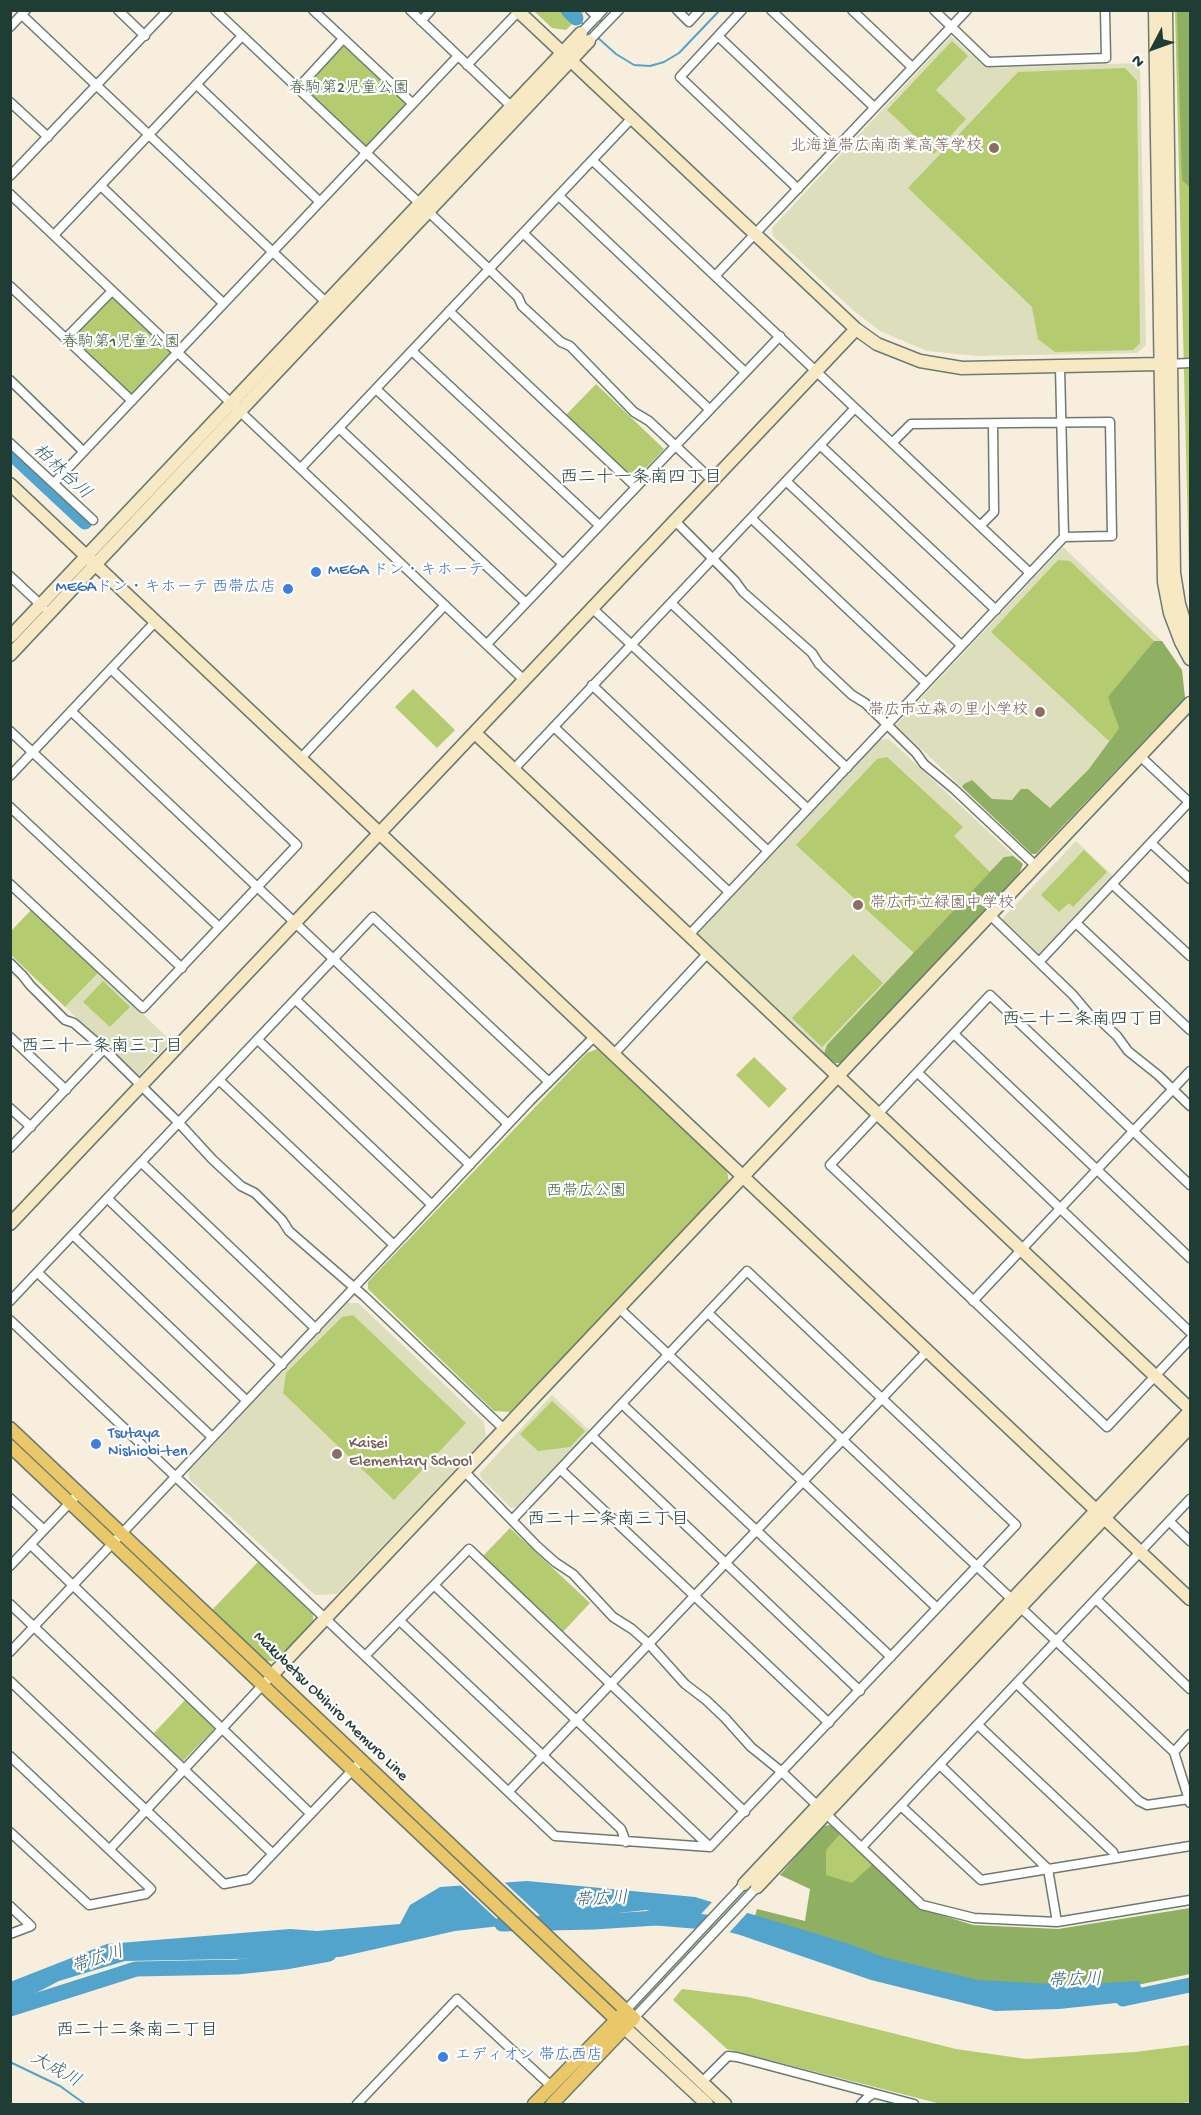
<!DOCTYPE html>
<meta charset="utf-8">
<style>
body{margin:0}
#map{position:relative;width:1201px;height:2115px;overflow:hidden;background:#f8eede;font-family:"Gochi Hand",sans-serif}
canvas{display:block}
.frame{position:absolute;inset:0;border:12px solid #1f3d34;pointer-events:none}
.north{position:absolute;left:1123px;top:18px;width:60px;height:60px;-webkit-text-stroke:4px #fff;paint-order:stroke;rotate:229deg;font-size:16px;font-weight:700;line-height:24px;text-align:center;color:#1f3d34}
.north::after{content:'';display:block;margin:auto;width:21px;height:27px;background:#1f3d34;clip-path:polygon(50% 0,100% 100%,50% 72%,0 100%)}
</style>
<div id="map">
<canvas width="1201" height="2115"></canvas>
<div class="frame"></div>
<div class="north">N</div>
</div>
<script>
const c = document.querySelector('canvas').getContext('2d');
c.lineJoin = 'round';
function fill(path, color) { c.fillStyle = color; c.fill(path, 'evenodd'); }
const shape = rows => new Path2D(rows.map(r => 'M' + r).join(''));
function strokePath(path, color, width, dash) { c.strokeStyle = color; c.lineWidth = width; c.lineCap = dash ? 'butt' : 'round'; c.setLineDash(dash || []); c.stroke(path); }
function label(font, color, halo, rows, align = 'center') {
  c.font = font + ' "Gochi Hand","Klee One",sans-serif'; c.lineWidth = 4.5; c.setLineDash([]); c.textBaseline = 'middle'; c.strokeStyle = halo; c.fillStyle = color; for (const [text, x, y, turn = 0] of rows) {
    c.save(); c.translate(x, y); c.rotate((+turn || 0) * Math.PI / 180); c.textAlign = isNaN(turn) ? turn : align; if (halo) c.strokeText(text, 0, 0); c.fillText(text, 0, 0); c.restore();
  }
}
const built = shape([
 [951,36,986,68,1140,63,1146,345,1137,353,976,356,927,351,880,331,854,311,773,236,772,228],
 [1063,547,1162,641,1182,670,1185,698,1036,854,1032,854,896,725],
 [889,739,1023,864,835,1063,698,934,880,740],
 [1076,841,1113,876,1039,954,1002,919],
 [99,972,171,1041,138,1076,65,1007],
 [347,1303,358,1303,484,1422,486,1437,337,1594,315,1595,190,1480,188,1472],
 [552,1395,590,1431,516,1507,511,1508,481,1478,480,1473]
]);
const green = shape([
 [583,11,584,12,566,30,552,28,534,11],
 [1175,11,1190,11,1190,614,1190,612],
 [952,41,968,56,936,90,966,119,934,154,887,110],
 [340,46,347,47,404,99,405,106,366,147,363,146,305,91,305,86],
 [1125,68,1137,81,1140,343,1133,350,1055,352,1038,339,1032,307,908,188,1018,72],
 [114,296,170,351,171,355,131,396,71,337,108,299],
 [596,384,664,449,635,480,566,415],
 [1058,560,1070,561,1154,641,1109,697,1119,728,1109,741,991,632],
 [413,689,455,730,437,748,395,707],
 [887,757,963,827,954,836,990,872,914,953,796,845,877,759],
 [1084,850,1107,872,1073,907,1069,903,1059,912,1041,895],
 [32,909,99,972,65,1007,11,955,10,932],
 [853,954,883,983,822,1047,792,1018],
 [103,981,130,1007,110,1027,83,1002],
 [597,1049,727,1170,729,1183,510,1412,494,1411,368,1289,368,1282,587,1053],
 [754,1057,787,1089,769,1108,736,1075],
 [353,1315,466,1423,394,1500,283,1393,286,1373,342,1317],
 [552,1401,585,1431,570,1447,538,1451,520,1434],
 [510,1528,590,1603,563,1632,483,1556],
 [258,1562,313,1614,313,1622,276,1661,266,1661,212,1610],
 [186,1699,216,1727,183,1761,154,1733],
 [831,1825,873,1864,919,1908,780,1875],
 [682,1989,748,1997,956,2049,1026,2059,1135,2052,1190,2045,1190,2102,1174,2104,941,2104,727,2049,673,2000]
]);
const forest = shape([
 [1177,11,1190,11,1190,188,1182,180],
 [1154,641,1162,641,1182,670,1185,698,1036,854,1032,854,962,787,964,784,972,780,992,799,1012,800,1021,789,1028,789,1050,808,1089,769,1119,728,1108,697],
 [1013,856,1023,864,1018,876,845,1063,835,1063,824,1054,827,1045,1004,857],
 [831,1825,840,1834,826,1850,826,1875,852,1883,873,1864,919,1908,973,1925,1058,1929,1190,1908,1190,1974,1123,1988,989,1988,753,1923,757,1909,805,1921,810,1889,780,1875,822,1826]
]);
const water = shape([
 [527,1881,695,1897,850,1944,883,1957,978,1980,1070,1985,1139,1981,1145,2000,1059,2009,995,2011,871,1980,740,1935,646,1910,455,1931,340,1957,125,1961,59,1981,11,2006,10,1982,107,1944,290,1929,317,1931,400,1924,410,1905,440,1887]
]);
const pier = shape([
 [502,1880,548,1923,506,1928,458,1883],
 [714,1900,749,1911,727,1935,691,1925]
]);
const stream = shape([
 [576,18,584,25],
 [597,37,616,54,634,65,650,66,664,62,679,53,720,10],
 [10,2062,60,2086,85,2104]
]);
const river = shape([
 [568,10,576,18],
 [10,452,85,522],
 [502,1924,594,1922,656,1918,706,1922],
 [1123,1999,1190,1985],
 [10,2009,136,1969,237,1967,285,1962,329,1954]
]);
const street = shape([
 [118,10,145,36],
 [215,10,489,269,518,297,522,306,561,342,570,346,634,412,649,421,713,481],
 [313,10,412,103],
 [410,10,514,109],
 [590,10,597,17],
 [677,10,689,22,700,10],
 [742,10,680,77,798,189],
 [771,10,874,107],
 [852,10,912,67],
 [934,10,988,62,1106,58,1105,10],
 [22,15,329,305],
 [421,21,431,10],
 [10,27,26,10],
 [581,33,603,10],
 [718,36,836,148],
 [589,41,619,10],
 [467,65,518,12],
 [197,85,320,202],
 [298,88,343,39],
 [10,102,48,137],
 [592,160,1030,573],
 [10,176,168,10],
 [101,186,223,303],
 [10,194,524,680],
 [559,196,745,372],
 [523,233,709,409],
 [54,235,242,36],
 [716,275,967,10],
 [10,286,132,401],
 [449,311,636,487],
 [66,338,112,291],
 [412,351,599,525],
 [1167,364,1190,363],
 [10,380,83,451],
 [376,389,563,564],
 [339,428,526,603],
 [10,443,93,520],
 [892,443,911,424,1110,422,1112,536,1064,537],
 [820,445,996,610],
 [301,468,632,118],
 [786,481,961,645],
 [54,483,457,57],
 [751,518,926,683],
 [675,521,735,581,743,592,812,653,819,664,852,695,865,703,916,753,924,764,954,789,1036,866],
 [980,526,994,512,993,425],
 [10,576,43,607],
 [671,603,847,768],
 [592,608,808,809],
 [487,644,780,336],
 [592,685,768,851],
 [71,711,508,1124],
 [554,727,729,892],
 [10,731,219,927],
 [1140,756,1190,803],
 [301,758,445,605],
 [514,769,855,408],
 [10,776,156,621],
 [10,807,182,968],
 [1151,843,1190,879],
 [10,884,143,1008,297,845,111,669],
 [1112,884,1190,956],
 [990,915,1073,995,1089,1014,1102,1022,1117,1036,1128,1051,1158,1075,1190,1106],
 [1076,923,1190,1030],
 [689,935,1064,537,1060,367],
 [1039,962,1190,801],
 [10,963,23,976,30,985,65,1020,74,1023,104,1049,179,1123,212,1159,241,1186,255,1193,282,1220,289,1231,364,1296,505,1430],
 [296,1000,470,1165],
 [954,1034,1190,1258],
 [10,1037,66,1090],
 [258,1040,432,1205],
 [613,1055,708,953],
 [918,1073,1190,1332],
 [219,1080,394,1245],
 [10,1108,31,1127],
 [10,1148,104,1049],
 [142,1163,316,1329],
 [1190,1185,990,995,830,1165,1107,1427,1190,1339],
 [108,1199,282,1365],
 [73,1235,247,1401],
 [38,1273,212,1437],
 [10,1301,373,917,549,1082],
 [973,1301,1190,1071],
 [619,1308,937,1608],
 [708,1313,1174,1752,1190,1803],
 [10,1320,555,1836,710,1847,1016,1525,747,1271,513,1519],
 [622,1404,891,1657],
 [592,1436,860,1691],
 [561,1470,829,1723],
 [464,1471,537,1546,555,1562,573,1574,613,1617,632,1629,649,1644,685,1684,706,1700,725,1718,751,1747,782,1772,922,1905,974,1918,1057,1922,1190,1900],
 [10,1498,44,1530],
 [1170,1522,1190,1541],
 [31,1545,311,1814],
 [10,1566,79,1493],
 [434,1585,710,1847],
 [1096,1599,1190,1689],
 [10,1604,273,1854],
 [400,1621,621,1829,626,1842],
 [10,1652,530,1101,594,1037],
 [365,1656,469,1549,745,1812],
 [10,1681,224,1884,249,1879,362,1760],
 [1017,1684,1139,1801,1147,1805,1189,1799],
 [978,1725,1113,1852,1115,1858],
 [1174,1752,1190,1734],
 [10,1756,151,1889,146,1894,89,1905,10,1832],
 [940,1765,1048,1869,1057,1922],
 [509,1791,927,1351],
 [901,1806,981,1880,1190,1846],
 [862,1847,1190,1499],
 [110,1849,272,1675],
 [10,1906,31,1926,10,1934],
 [626,2010,744,1884],
 [634,2018,757,1887],
 [702,2082,728,2056,737,2057,914,2104],
 [357,2104,457,1999,551,2086],
 [861,2104,868,2097,873,2094]
]);
const secondary = shape([
 [517,10,856,329,877,344,920,361,962,368,1160,364],
 [1155,10,1164,582,1170,613,1181,642,1190,659],
 [1166,10,1174,573,1179,604,1190,640],
 [10,484,1190,1599],
 [10,637,581,33],
 [10,655,589,41],
 [475,733,1190,1409],
 [10,1224,856,329],
 [272,1675,1190,703],
 [744,1884,1190,1411],
 [757,1887,1190,1427],
 [634,2018,725,2104],
 [625,2028,707,2104]
]);
const primary = shape([
 [10,1428,634,2018,552,2104],
 [10,1446,625,2028],
 [534,2104,621,2015]
]);
const markers = [
 [994,148,6,"#8d6e63"],
 [316,572,6,"#3f7fe0"],
 [288,589,6,"#3f7fe0"],
 [1040,712,6,"#8d6e63"],
 [858,905,6,"#8d6e63"],
 [96,1444,6,"#3f7fe0"],
 [337,1454,6,"#8d6e63"],
 [443,2057,6,"#3f7fe0"]
];
const parkNames = [
 ["春駒第2児童公園",349,90],
 ["春駒第1児童公園",121,344],
 ["西帯広公園",586,1193]
];
const educationNames = [
 ["北海道帯広南商業高等学校",982,148],
 ["帯広市立森の里小学校",1028,712],
 ["帯広市立緑園中学校",870,905,"left"],
 ["Kaisei",349,1445,"left"],
 ["Elementary School",349,1463,"left"]
];
const shopNames = [
 ["MEGA ドン・キホーテ",328,572],
 ["MEGAドン・キホーテ 西帯広店",276,589,"right"],
 ["Tsutaya",108,1435],
 ["Nishiobi-ten",108,1453],
 ["エディオン 帯広西店",455,2057]
];
const streetNames = [
 ["Makubetsu Obihiro Memuro Line",330,1707,44]
];
const waterNames = [
 ["柏林台川",61,473,43],
 ["帯広川",601,1901,-3],
 ["帯広川",98,1961,-18],
 ["帯広川",1075,1982,-2],
 ["大成川",55,2071,29]
];
const neighbourhoodNames = [
 ["西二十一条南四丁目",641,479],
 ["西二十二条南四丁目",1083,1021],
 ["西二十一条南三丁目",102,1048],
 ["西二十二条南三丁目",608,1521],
 ["西二十二条南二丁目",137,2032]
];
fill(built, '#dddebc');
fill(green, '#b4cb70');
fill(forest, '#8faf62');
fill(water, '#52a4cd');
fill(pier, '#f8eede');
strokePath(stream, '#52a4cd', 2);
strokePath(river, '#52a4cd', 15);
strokePath(street, '#6b7b70', 11);
strokePath(secondary, '#6b7b70', 15);
strokePath(primary, '#6b7b70', 15);
strokePath(street, '#fff', 8);
strokePath(secondary, '#f7e9c3', 12);
strokePath(primary, '#eac769', 12);
for (const [x, y, r, color] of markers) { const dot = new Path2D(); dot.arc(x, y, r, 0, 2 * Math.PI); c.fillStyle = color; c.fill(dot); strokePath(dot, '#fff', 2); }
label('16px', '#446043', '#fff', parkNames);
label('16px', '#785e54', '#fff', educationNames, 'right');
label('16px', '#366cbe', '#fff', shopNames, 'left');
label('16px', '#1f3d34', '#fff', streetNames);
label('italic 18px', '#31616a', '#fff', waterNames);
label('18px', '#1f3d34', '#fff', neighbourhoodNames);
</script>
